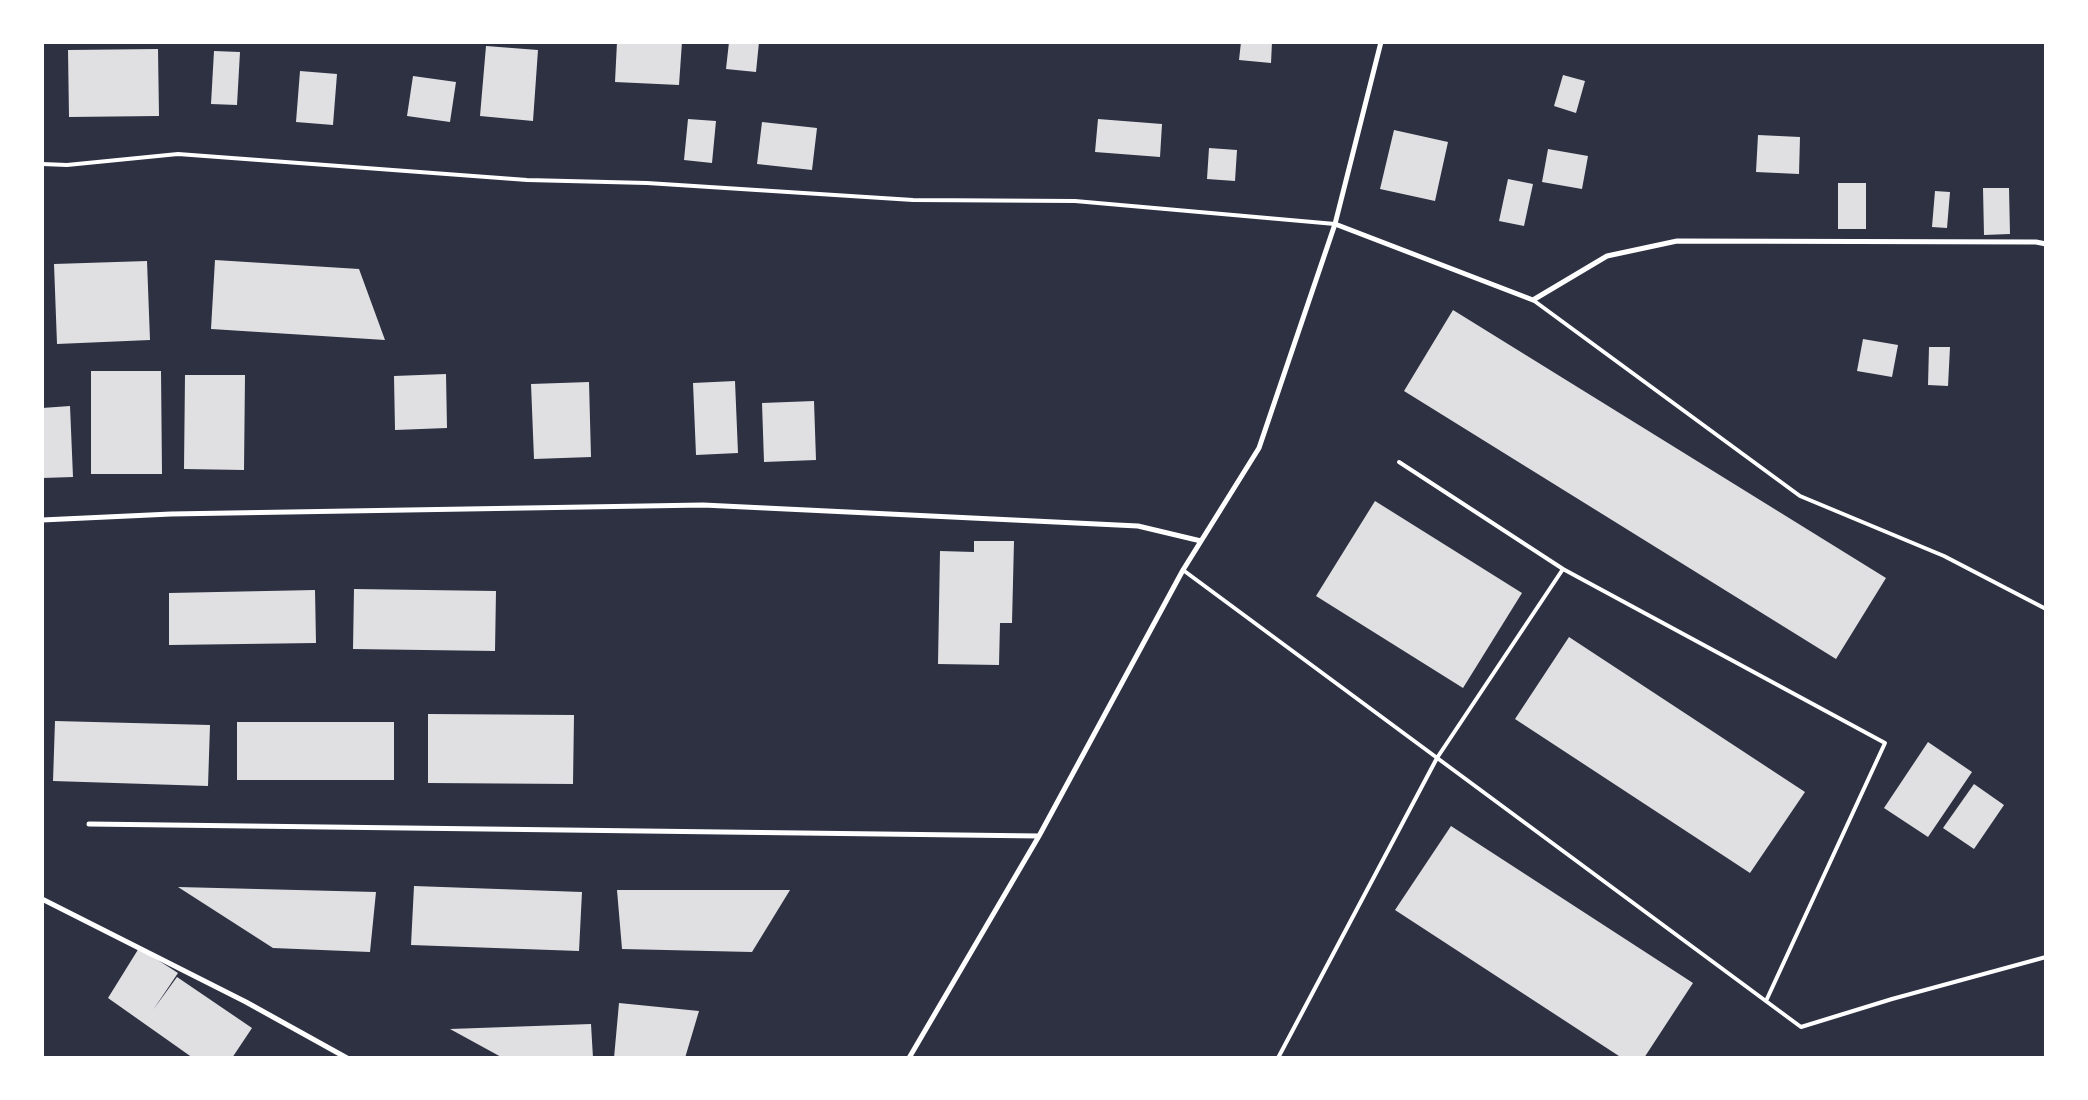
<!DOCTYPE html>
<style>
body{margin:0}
#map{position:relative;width:2088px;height:1100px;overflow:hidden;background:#2d3142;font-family:"Fira Sans Condensed",sans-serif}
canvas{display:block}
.frame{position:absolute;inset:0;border:44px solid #fff;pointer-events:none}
</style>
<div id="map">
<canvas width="2088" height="1100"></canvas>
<div class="frame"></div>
</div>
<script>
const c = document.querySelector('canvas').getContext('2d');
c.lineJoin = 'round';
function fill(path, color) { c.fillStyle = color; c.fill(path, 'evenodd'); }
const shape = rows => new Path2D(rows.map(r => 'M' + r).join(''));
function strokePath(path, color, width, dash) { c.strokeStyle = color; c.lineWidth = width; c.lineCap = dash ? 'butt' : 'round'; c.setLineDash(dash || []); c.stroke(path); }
const building = shape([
 [617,42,682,42,679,85,615,82],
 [729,42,759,42,756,72,726,69],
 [1241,42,1272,42,1271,63,1239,60],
 [486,46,538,50,533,121,480,116],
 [158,49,159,116,69,117,68,50],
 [214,51,240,52,237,105,211,104],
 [300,71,337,74,333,125,296,122],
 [1563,75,1585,81,1576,113,1554,106],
 [413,76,456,82,450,122,407,116],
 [688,119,716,121,712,163,684,160],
 [1098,119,1162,124,1160,157,1095,152],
 [762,122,817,128,812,170,757,164],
 [1394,130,1448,142,1435,201,1380,189],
 [1758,135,1800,137,1799,174,1756,172],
 [1209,148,1237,150,1235,181,1207,179],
 [1548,149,1588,156,1582,189,1542,182],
 [1508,179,1533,184,1524,226,1499,221],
 [1838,183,1866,183,1866,229,1838,229],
 [1983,188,2009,188,2010,234,1984,235],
 [1935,191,1950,192,1947,228,1932,227],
 [215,260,359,269,385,340,211,329],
 [147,261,150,340,57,344,54,264],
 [1453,310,1886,578,1836,659,1404,391],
 [1863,339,1898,345,1892,377,1857,371],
 [1929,347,1950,347,1948,386,1928,385],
 [91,371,161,371,162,474,91,474],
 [446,374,447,428,395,430,394,376],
 [185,375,245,375,244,470,184,469],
 [735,381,738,453,696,455,693,383],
 [589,382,591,457,534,459,531,384],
 [814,401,816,460,764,462,762,403],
 [70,406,73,477,42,478,42,408],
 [1375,501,1522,593,1463,688,1316,596],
 [974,541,1014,541,1012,623,1000,623,999,665,938,664,940,551,974,552],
 [354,589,496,591,495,651,353,649],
 [315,590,316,643,169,645,169,593],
 [1569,637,1805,792,1750,873,1515,719],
 [428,714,574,715,573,784,428,783],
 [55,721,210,725,208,786,53,781],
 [237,722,394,722,394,780,237,780],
 [1928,742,1972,772,1928,837,1884,808],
 [1974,784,2004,805,1974,849,1943,828],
 [1451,826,1693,983,1644,1058,1622,1058,1395,910],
 [414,886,582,892,579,951,411,945],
 [178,887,376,892,370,952,273,948],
 [617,890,790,890,752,952,622,949],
 [139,948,178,973,153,1010,177,977,252,1028,232,1058,193,1058,108,998],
 [619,1003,699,1011,685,1058,614,1058],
 [591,1024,593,1058,503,1058,450,1029]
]);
const service = shape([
 [42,164,67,165,178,154,527,180,647,183,913,200,1075,201,1335,224],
 [1533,300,1800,496,1944,556,2046,609],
 [1399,462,1563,569,1885,743,1766,1001],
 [1183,570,1801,1027,1892,999,2046,957],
 [1278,1058,1437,758,1563,569]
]);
const minor = shape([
 [1335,224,1533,300,1607,256,1677,241,2036,242,2046,244],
 [42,520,171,514,703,505,1138,526,1201,541],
 [89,824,1039,836],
 [42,899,246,1002,347,1058],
 [909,1058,1039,836,1183,570,1259,448,1335,224,1381,42]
]);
fill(building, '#e0e0e3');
strokePath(service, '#fff', 4);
strokePath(minor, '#fff', 5);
</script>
